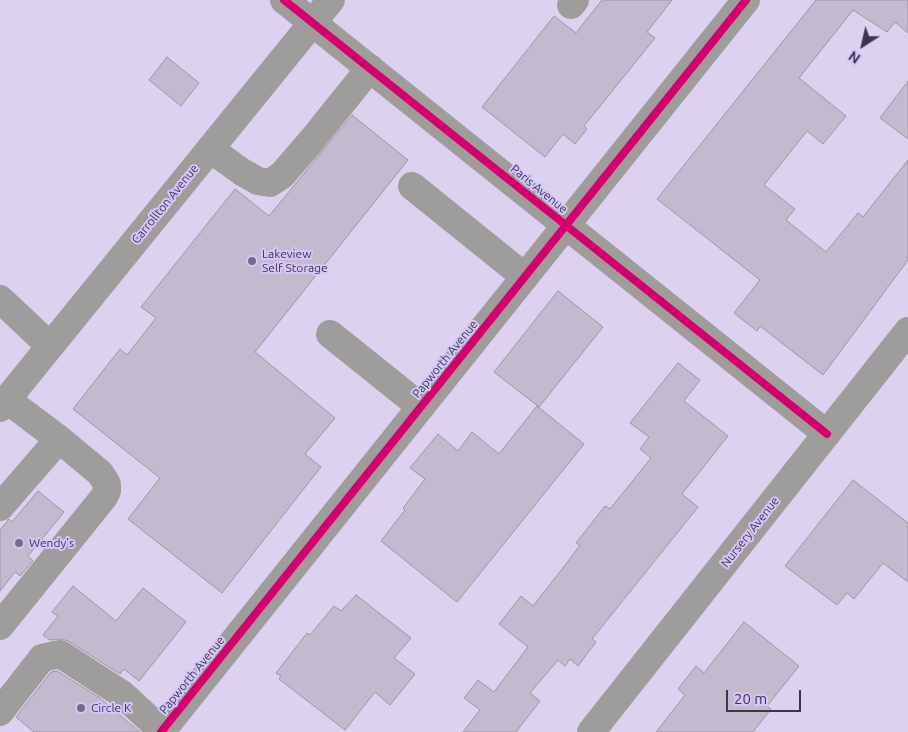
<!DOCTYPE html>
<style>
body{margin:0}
#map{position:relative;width:908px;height:732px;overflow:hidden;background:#dad2ef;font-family:Ubuntu,sans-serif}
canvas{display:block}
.north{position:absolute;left:838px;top:20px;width:50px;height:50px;-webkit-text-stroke:4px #d4c6fb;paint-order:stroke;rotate:215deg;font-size:14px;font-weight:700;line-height:20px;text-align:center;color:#3c364c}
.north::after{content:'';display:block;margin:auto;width:18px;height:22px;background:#3c364c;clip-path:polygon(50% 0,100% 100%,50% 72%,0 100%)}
.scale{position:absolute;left:726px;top:690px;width:75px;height:22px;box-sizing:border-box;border:2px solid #3c364c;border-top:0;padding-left:6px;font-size:15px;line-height:18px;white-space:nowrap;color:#3c364c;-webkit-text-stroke:4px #d4c6fb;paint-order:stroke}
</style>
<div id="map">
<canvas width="908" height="732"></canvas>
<div class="north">N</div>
<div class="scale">20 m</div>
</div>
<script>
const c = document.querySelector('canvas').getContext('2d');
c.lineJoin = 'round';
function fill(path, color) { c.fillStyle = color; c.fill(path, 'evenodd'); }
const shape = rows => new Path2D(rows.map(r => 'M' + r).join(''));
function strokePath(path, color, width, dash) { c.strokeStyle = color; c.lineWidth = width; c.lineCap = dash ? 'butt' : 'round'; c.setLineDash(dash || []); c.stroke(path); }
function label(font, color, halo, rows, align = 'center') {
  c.font = font + ' Ubuntu,sans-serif'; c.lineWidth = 4; c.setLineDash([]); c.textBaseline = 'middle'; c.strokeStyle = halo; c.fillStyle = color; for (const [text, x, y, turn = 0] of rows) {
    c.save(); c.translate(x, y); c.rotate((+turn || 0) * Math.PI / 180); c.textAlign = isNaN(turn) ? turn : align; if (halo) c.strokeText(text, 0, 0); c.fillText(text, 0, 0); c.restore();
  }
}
const building = shape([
 [602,0,672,0,647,32,655,38,584,126,587,129,575,144,563,134,545,157,482,107,554,16,576,33,602,0],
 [816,0,908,0,908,33,895,22,887,32,853,10,799,78,846,116,823,144,807,131,764,185,795,209,786,220,826,252,858,213,863,217,908,160,908,260,823,375,760,326,757,331,734,313,760,280,657,199,816,0],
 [167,57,199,83,181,106,149,80,167,57],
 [908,81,908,139,880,118,908,81],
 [352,115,408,160,255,352,335,418,305,454,321,467,222,593,128,519,160,478,73,409,120,349,127,355,156,318,141,307,235,189,269,216,352,115],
 [558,291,603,327,539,407,494,372,558,291],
 [678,363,700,380,684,401,728,436,682,494,698,507,592,639,596,642,578,666,570,659,565,666,558,660,530,693,540,701,516,732,463,732,480,710,464,698,478,680,494,692,528,647,499,624,521,596,533,606,566,564,580,545,576,543,605,506,610,509,651,458,640,449,649,437,630,423,678,363],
 [537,406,584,444,457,602,381,541,405,510,403,508,425,479,410,468,438,434,458,451,472,432,499,454,537,406],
 [853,480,908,523,908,582,883,563,854,599,847,593,837,605,785,566,853,480],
 [38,491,64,512,28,556,33,561,20,576,15,572,0,591,0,530,9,519,12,522,38,491],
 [73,586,116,621,143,588,186,622,139,681,124,669,120,674,68,641,62,639,50,640,43,635,58,616,52,612,73,586],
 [356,595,411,638,394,658,415,674,390,705,375,692,345,730,279,679,281,676,276,673,307,633,310,635,334,606,341,611,356,595],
 [744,622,799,666,767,706,771,709,753,732,656,732,685,695,678,689,696,666,704,673,744,622],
 [57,671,100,698,140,732,34,732,16,717,51,672,57,671]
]);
const minor = shape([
 [284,0,827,434],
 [571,5,575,0],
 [210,149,242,172,258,181,270,183,282,175,313,139,370,68],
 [412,186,525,277],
 [0,299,50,346],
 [330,334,421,407],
 [7,400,59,439],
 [0,408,331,0],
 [0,507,59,439,100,473,107,484,107,491,104,497,0,626],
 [0,712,42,658,60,654,122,694,162,731],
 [161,732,746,0],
 [591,732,908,331]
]);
const cycleway = shape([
 [284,0,827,434],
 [161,732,746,0]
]);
const markers = [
 [252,261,5,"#736d85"],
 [19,543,5,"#736d85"],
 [81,708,5,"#736d85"]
];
const streetNames = [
 ["Paris Avenue",539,189,39],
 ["Carrollton Avenue",165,204,-51],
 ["Papworth Avenue",445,359,-51],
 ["Nursery Avenue",750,532,-52],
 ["Papworth Avenue",192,675,-51]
];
const poiNames = [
 ["Lakeview",262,254],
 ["Self Storage",262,268],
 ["Wendy's",29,543],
 ["Circle K",91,708]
];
fill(building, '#c4bad0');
strokePath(building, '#9e94a9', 1);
strokePath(minor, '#9e9d9b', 28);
strokePath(cycleway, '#d6006c', 8);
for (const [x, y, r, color] of markers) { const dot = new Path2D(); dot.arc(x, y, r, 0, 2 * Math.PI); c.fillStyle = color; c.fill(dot); strokePath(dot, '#d4c6fb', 2); }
label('12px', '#3c364c', '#d4c6fb', streetNames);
label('12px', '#3c364c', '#d4c6fb', poiNames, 'left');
</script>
